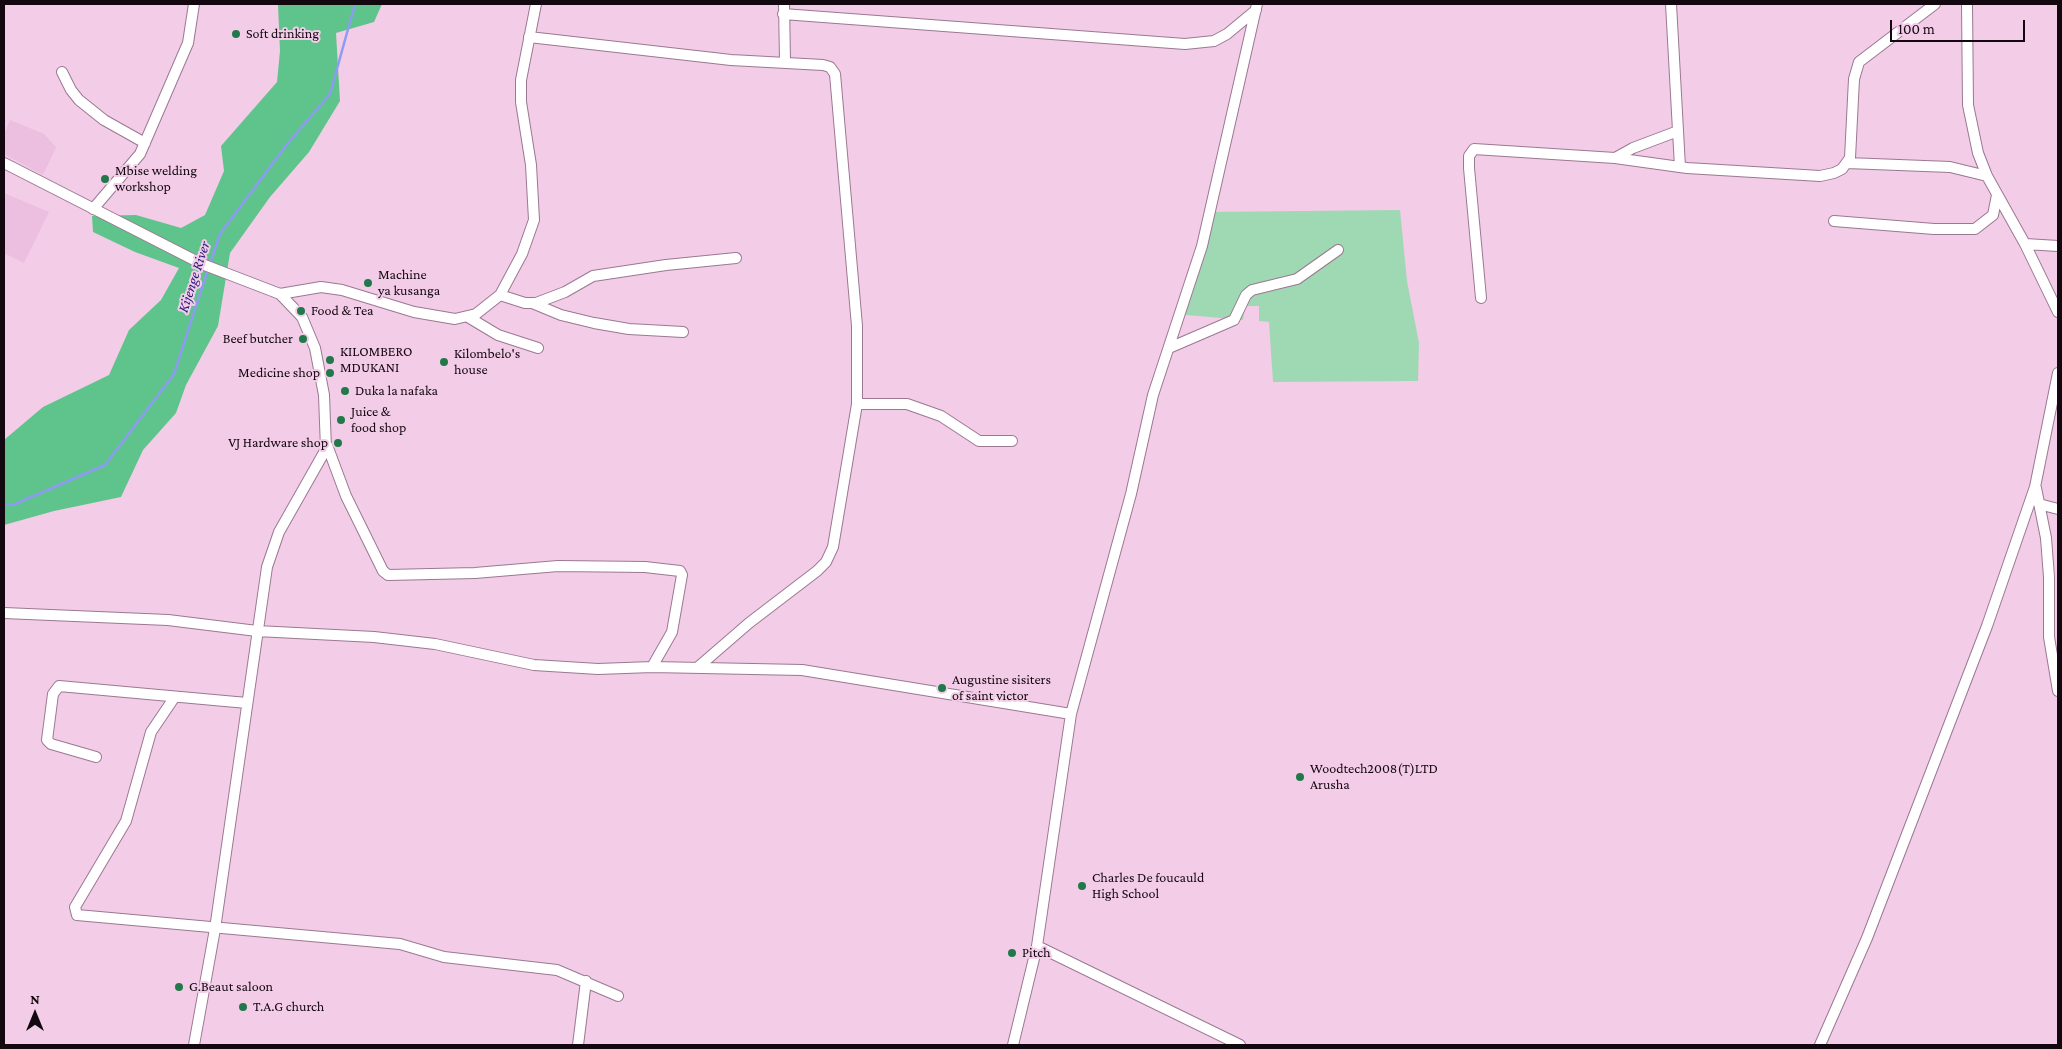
<!DOCTYPE html>
<style>
body{margin:0}
#map{position:relative;width:2062px;height:1049px;overflow:hidden;background:#f3cce7;font-family:"Crimson Pro",serif}
canvas{display:block}
.frame{position:absolute;inset:0;border:5px solid #130710;pointer-events:none}
.north{position:absolute;left:10px;top:989px;width:50px;height:50px;-webkit-text-stroke:4px #f3cce7;paint-order:stroke;rotate:0deg;font-size:14px;font-weight:700;line-height:20px;text-align:center;color:#130710}
.north::after{content:'';display:block;margin:auto;width:18px;height:22px;background:#130710;clip-path:polygon(50% 0,100% 100%,50% 72%,0 100%)}
.scale{position:absolute;left:1890px;top:20px;width:135px;height:22px;box-sizing:border-box;border:2px solid #130710;border-top:0;padding-left:6px;font-size:15px;line-height:18px;white-space:nowrap;color:#130710;-webkit-text-stroke:4px #f3cce7;paint-order:stroke}
</style>
<div id="map">
<canvas width="2062" height="1049"></canvas>
<div class="frame"></div>
<div class="north">N</div>
<div class="scale">100 m</div>
</div>
<script>
const c = document.querySelector('canvas').getContext('2d');
c.lineJoin = 'round';
function fill(path, color) { c.fillStyle = color; c.fill(path, 'evenodd'); }
const shape = rows => new Path2D(rows.map(r => 'M' + r).join(''));
function strokePath(path, color, width, dash) { c.strokeStyle = color; c.lineWidth = width; c.lineCap = dash ? 'butt' : 'round'; c.setLineDash(dash || []); c.stroke(path); }
function label(font, color, halo, rows, align = 'center') {
  c.font = font + ' "Crimson Pro",serif'; c.lineWidth = 4; c.setLineDash([]); c.textBaseline = 'middle'; c.strokeStyle = halo; c.fillStyle = color; for (const [text, x, y, turn = 0] of rows) {
    c.save(); c.translate(x, y); c.rotate((+turn || 0) * Math.PI / 180); c.textAlign = isNaN(turn) ? turn : align; if (halo) c.strokeText(text, 0, 0); c.fillText(text, 0, 0); c.restore();
  }
}
const built = shape([
 [10,120,44,134,56,147,43,175,4,154,4,134],
 [4,193,49,212,24,263,4,253]
]);
const green = shape([
 [1400,210,1407,281,1419,343,1418,381,1273,382,1269,322,1259,321,1259,306,1245,306,1243,320,1176,314,1206,212]
]);
const forest = shape([
 [278,4,382,4,374,22,336,33,340,101,309,152,270,197,230,253,218,326,186,385,176,413,143,450,121,497,54,511,4,525,4,440,43,407,109,375,129,330,161,300,179,268,135,252,93,232,92,216,136,215,181,228,205,215,224,171,221,146,277,82,280,51]
]);
const stream = shape([
 [210,264,220,234,288,143,330,94,355,4],
 [4,505,15,504,105,465,174,374,208,269]
]);
const minor = shape([
 [784,4,785,61],
 [1671,4,1680,167],
 [1967,4,1968,105,1978,153,1987,176,2025,244,2058,312],
 [783,14,1185,44,1214,41,1227,34,1256,10],
 [529,37,731,60,823,65,830,67,835,74,857,326,857,404,833,547,826,562,817,571,749,623,697,668],
 [62,72,71,90,79,100,104,120,145,143],
 [1615,158,1633,148,1678,131],
 [4,163,202,264,280,294,302,317,315,348,324,395,326,449,279,532,267,567,215,929,194,1045],
 [1847,163,1950,167,1987,176],
 [93,209,140,154,188,43,194,4],
 [1834,221,1934,229,1975,229,1993,215,1997,195],
 [2025,244,2058,246],
 [280,294,321,287,342,290,414,312,455,319,476,314,500,295,522,254,534,220,531,165,521,102,521,80,536,4],
 [500,295,525,303,536,303,565,292,593,276,666,265,736,258],
 [1481,298,1469,168,1469,156,1474,149,1615,158,1687,168,1820,176,1834,173,1842,169,1850,158,1854,79,1859,62,1935,4],
 [532,303,561,315,594,323,629,329,683,332],
 [468,317,498,335,538,348],
 [1169,348,1234,320,1246,295,1252,290,1297,279,1338,250],
 [857,404,907,404,941,416,979,441,1012,441],
 [327,445,346,496,383,571,388,575,475,573,558,566,645,567,680,571,682,575,672,632,652,667],
 [2036,488,2046,538,2049,577,2049,637,2058,691],
 [2039,504,2058,509],
 [4,613,168,620,257,631,374,637,435,644,534,665,598,669,652,667,802,670,1071,714],
 [174,698,151,732,126,821,75,907,77,915,400,944,444,957,557,970,618,996],
 [96,757,51,744,47,740,53,694,59,686,247,703],
 [1037,946,1240,1045],
 [578,1045,586,981],
 [1013,1045,1037,946,1071,714,1131,494,1153,395,1202,246,1257,4],
 [1820,1045,1867,938,1987,626,2035,487,2058,373]
]);
const markers = [
 [236,34,5,"#20784b"],
 [105,179,5,"#20784b"],
 [368,283,5,"#20784b"],
 [301,311,5,"#20784b"],
 [303,339,5,"#20784b"],
 [330,360,5,"#20784b"],
 [444,362,5,"#20784b"],
 [330,373,5,"#20784b"],
 [345,391,5,"#20784b"],
 [341,420,5,"#20784b"],
 [338,443,5,"#20784b"],
 [942,688,5,"#20784b"],
 [1300,777,5,"#20784b"],
 [1082,886,5,"#20784b"],
 [1012,953,5,"#20784b"],
 [179,987,5,"#20784b"],
 [243,1007,5,"#20784b"]
];
const poiNames = [
 ["Soft drinking",246,34],
 ["Mbise welding",115,171],
 ["workshop",115,187],
 ["Machine",378,275],
 ["ya kusanga",378,291],
 ["Food & Tea",311,311],
 ["Beef butcher",293,339,"right"],
 ["KILOMBERO",340,352],
 ["MDUKANI",340,368],
 ["Kilombelo's",454,354],
 ["house",454,370],
 ["Medicine shop",320,373,"right"],
 ["Duka la nafaka",355,391],
 ["Juice &",351,412],
 ["food shop",351,428],
 ["VJ Hardware shop",328,443,"right"],
 ["Augustine sisiters",952,680],
 ["of saint victor",952,696],
 ["Woodtech2008(T)LTD",1310,769],
 ["Arusha",1310,785],
 ["Charles De foucauld",1092,878],
 ["High School",1092,894],
 ["Pitch",1022,953],
 ["G.Beaut saloon",189,987],
 ["T.A.G church",253,1007]
];
const waterNames = [
 ["Kijenge River",194,277,-72]
];
fill(built, '#ecbedf');
fill(green, '#9ed9b3');
fill(forest, '#5fc48b');
strokePath(stream, '#8e9bf2', 2.5);
strokePath(minor, '#9b7892', 12);
strokePath(minor, '#fff', 10);
for (const [x, y, r, color] of markers) { const dot = new Path2D(); dot.arc(x, y, r, 0, 2 * Math.PI); c.fillStyle = color; c.fill(dot); strokePath(dot, '#f3cce7', 2); }
label('14px', '#130710', '#f3cce7', poiNames, 'left');
label('italic 15px', '#241a7e', '#f3cce7', waterNames);
</script>
